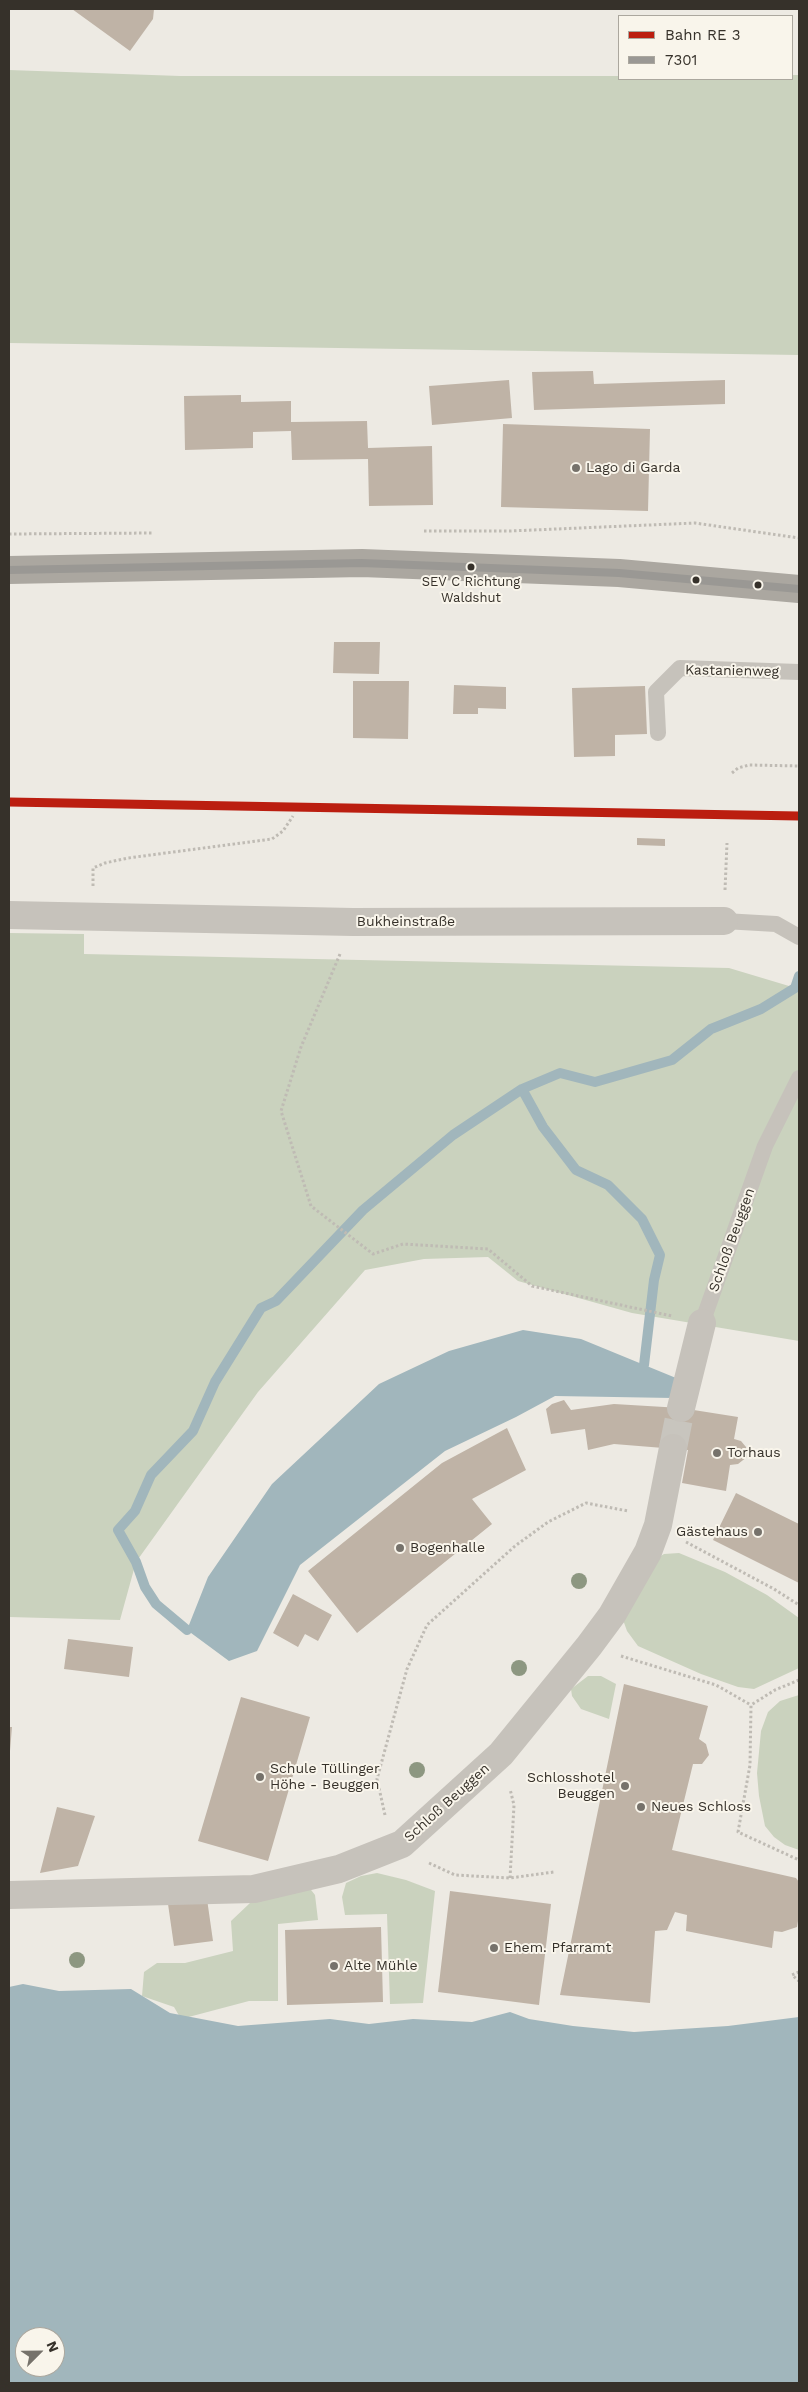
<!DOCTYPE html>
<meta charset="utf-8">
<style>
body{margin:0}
#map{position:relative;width:808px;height:2392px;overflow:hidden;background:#edeae3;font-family:"Work Sans",sans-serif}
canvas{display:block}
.frame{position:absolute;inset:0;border:10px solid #36312a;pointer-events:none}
.legend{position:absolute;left:618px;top:15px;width:175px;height:65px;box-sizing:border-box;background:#f9f5eb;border:1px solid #aba79e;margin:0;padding:6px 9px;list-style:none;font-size:15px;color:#36312a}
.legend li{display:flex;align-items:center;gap:10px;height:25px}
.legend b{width:25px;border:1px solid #aba79e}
.north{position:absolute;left:15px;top:2327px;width:50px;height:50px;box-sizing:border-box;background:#f9f5eb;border:1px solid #aba79e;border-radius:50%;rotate:67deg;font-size:14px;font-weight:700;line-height:20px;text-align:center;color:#36312a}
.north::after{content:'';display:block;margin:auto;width:18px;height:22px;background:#76726b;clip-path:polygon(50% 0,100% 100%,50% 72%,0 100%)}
</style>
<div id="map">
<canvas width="808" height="2392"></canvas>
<div class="frame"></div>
<ul class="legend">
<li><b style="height:6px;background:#bb1e10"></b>Bahn RE 3</li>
<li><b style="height:6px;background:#9a9894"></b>7301</li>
</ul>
<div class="north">N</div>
</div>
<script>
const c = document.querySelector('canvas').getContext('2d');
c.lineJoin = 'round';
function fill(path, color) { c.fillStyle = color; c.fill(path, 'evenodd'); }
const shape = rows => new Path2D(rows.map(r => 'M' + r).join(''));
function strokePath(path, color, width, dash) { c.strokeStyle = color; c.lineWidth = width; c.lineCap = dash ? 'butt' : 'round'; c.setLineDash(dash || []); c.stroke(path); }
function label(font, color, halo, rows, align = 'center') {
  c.font = font + ' "Work Sans",sans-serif'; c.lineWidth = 4; c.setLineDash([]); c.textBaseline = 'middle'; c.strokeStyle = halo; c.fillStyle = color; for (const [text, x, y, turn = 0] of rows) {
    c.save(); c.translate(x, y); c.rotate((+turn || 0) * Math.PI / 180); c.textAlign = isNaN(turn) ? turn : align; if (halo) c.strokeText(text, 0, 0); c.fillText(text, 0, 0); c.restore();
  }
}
const green = shape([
 [9,70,180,76,619,76,619,79,792,79,792,75,799,75,799,355,9,343],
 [9,933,84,934,84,954,729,968,799,989,799,1341,632,1313,518,1281,488,1257,424,1259,365,1270,258,1392,136,1562,120,1620,9,1617],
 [679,1553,725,1572,767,1595,799,1618,799,1668,754,1689,738,1687,701,1674,638,1646,627,1631,622,1617,654,1560,664,1554],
 [588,1676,601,1676,616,1684,609,1719,581,1709,572,1696,571,1689],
 [799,1695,799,1850,785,1845,774,1837,765,1826,759,1796,757,1773,761,1731,768,1712,780,1701],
 [377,1873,406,1880,435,1891,423,2003,390,2004,387,1914,345,1915,342,1897,346,1883,361,1876],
 [308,1886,315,1895,318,1920,278,1924,278,2001,249,2001,181,2019,174,2007,142,1996,144,1972,157,1963,185,1963,233,1951,231,1921,250,1903,260,1895]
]);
const water = shape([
 [523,1330,581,1339,676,1378,673,1398,555,1396,516,1417,445,1451,300,1565,257,1651,229,1661,187,1630,208,1577,272,1484,379,1384,449,1351],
 [23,1984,59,1991,131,1989,170,2013,238,2026,330,2019,369,2024,413,2019,472,2022,510,2012,529,2019,573,2026,634,2032,728,2026,799,2017,799,2383,9,2383,9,1987],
 [25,2337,55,2337,55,2367,25,2367]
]);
const stream = shape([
 [522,1089,543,1127,576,1170,608,1185,642,1219,660,1255,654,1280,644,1365],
 [187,1630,156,1604,145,1587,136,1562,118,1530,135,1511,151,1475,193,1431,215,1382,261,1308,276,1301,363,1210,453,1135,522,1089,560,1073,595,1082,672,1060,711,1029,761,1009,795,988,799,976]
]);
const building = shape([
 [72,9,154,9,153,19,130,51],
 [593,371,594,384,725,380,725,404,534,410,532,372],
 [509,380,512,418,432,425,429,386],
 [241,395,241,402,291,401,291,422,367,421,368,448,432,446,433,505,369,506,368,459,292,460,291,431,253,432,253,448,185,450,184,396],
 [503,424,650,429,648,511,501,507],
 [334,642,380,642,379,674,333,673],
 [353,681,409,681,408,739,353,738],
 [454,685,506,687,506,709,478,708,478,714,453,714],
 [645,686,647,734,615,735,615,756,574,757,572,688],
 [637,838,665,839,665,846,637,845],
 [564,1400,571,1410,614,1404,681,1408,738,1417,734,1439,741,1441,746,1447,747,1457,738,1464,730,1465,726,1491,682,1483,688,1450,614,1444,588,1450,585,1429,551,1434,546,1409,552,1404],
 [507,1428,526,1470,472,1499,492,1524,357,1633,308,1571,442,1463],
 [736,1493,799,1524,799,1583,713,1540],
 [293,1594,332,1615,318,1641,305,1634,298,1647,273,1633],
 [68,1639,133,1647,129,1677,64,1669],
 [624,1684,708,1706,699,1739,706,1744,709,1755,702,1764,693,1764,672,1850,796,1878,799,1882,799,1915,797,1927,782,1932,774,1931,772,1948,686,1931,687,1915,675,1912,667,1930,655,1931,650,2003,560,1995],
 [241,1697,310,1717,268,1861,198,1841],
 [9,1727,12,1727,10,1751,9,1751],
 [57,1807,95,1816,78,1866,40,1873],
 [450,1891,551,1904,539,2005,438,1992],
 [207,1899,213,1941,174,1946,168,1904],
 [381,1927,383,2002,287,2005,285,1930]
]);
const minorTunnel = shape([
 [673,1448,681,1408]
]);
const path = shape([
 [424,531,510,531,695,523,799,538],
 [9,534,153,533],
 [732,773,738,768,749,765,799,766],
 [93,886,93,868,105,863,128,858,272,839,283,831,293,816],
 [725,890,727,843],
 [340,954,301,1047,281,1111,311,1206,373,1254,403,1244,488,1249,532,1286,672,1316],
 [686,1542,774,1589,799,1605],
 [621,1656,716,1685,751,1705],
 [799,1680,775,1690,751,1705,750,1765,738,1832,799,1860],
 [385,1815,377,1779,407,1669,427,1625,515,1546,548,1522,586,1503,628,1511],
 [429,1863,455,1875,510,1878,554,1872],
 [510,1878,514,1805,510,1789],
 [799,1972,792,1975,799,1981]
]);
const service = shape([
 [658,733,656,692,680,668,799,672],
 [724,921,776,924,799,937],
 [702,1323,765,1146,799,1078]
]);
const minor = shape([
 [9,915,353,922,724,921],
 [681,1408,702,1323],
 [9,1895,254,1889,339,1869,402,1844,501,1754,589,1646,612,1615,648,1552,658,1525,673,1448]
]);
const primary = shape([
 [9,570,362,563,619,573,799,589]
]);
const bus1 = shape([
 [9,570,362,563,619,573,799,589]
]);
const rail1 = shape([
 [9,802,799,816]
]);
const trees = [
 [579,1581],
 [519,1668],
 [417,1770],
 [77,1960]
];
const markers = [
 [576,468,5,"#76726b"],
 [471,567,4.5,"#36312a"],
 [696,580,4.5,"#36312a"],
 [758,585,4.5,"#36312a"],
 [717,1453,5,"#76726b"],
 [758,1532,5,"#76726b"],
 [400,1548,5,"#76726b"],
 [260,1777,5,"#76726b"],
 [625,1786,5,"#76726b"],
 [641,1807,5,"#76726b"],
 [494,1948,5,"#76726b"],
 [334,1966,5,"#76726b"]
];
const busNames = [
 ["SEV C Richtung",471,582],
 ["Waldshut",471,598]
];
const poiNames = [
 ["Lago di Garda",586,468],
 ["Torhaus",727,1453],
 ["Gästehaus",748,1532,"right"],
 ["Bogenhalle",410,1548],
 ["Schule Tüllinger",270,1769],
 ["Höhe - Beuggen",270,1785],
 ["Schlosshotel",615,1778,"right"],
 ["Beuggen",615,1794,"right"],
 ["Neues Schloss",651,1807],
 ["Ehem. Pfarramt",504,1948],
 ["Alte Mühle",344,1966]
];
const streetNames = [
 ["Kastanienweg",732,671,1],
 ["Bukheinstraße",406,922],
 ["Schloß Beuggen",732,1240,-70],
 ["Schloß Beuggen",447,1803,-42]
];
fill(green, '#cad2be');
fill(water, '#a1b6bc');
strokePath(stream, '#a1b6bc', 10);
fill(building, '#bfb3a6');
strokePath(minorTunnel, '#c8c5be', 28, [28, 14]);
strokePath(path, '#bfbbb4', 3, [2.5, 2.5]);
strokePath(service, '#c6c2bb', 16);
strokePath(minor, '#c6c2bb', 28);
strokePath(primary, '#aba7a0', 28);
strokePath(bus1, '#9a9894', 8);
strokePath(rail1, '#bb1e10', 9);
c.fillStyle = '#8d9781';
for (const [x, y] of trees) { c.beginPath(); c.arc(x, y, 8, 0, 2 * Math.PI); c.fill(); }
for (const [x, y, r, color] of markers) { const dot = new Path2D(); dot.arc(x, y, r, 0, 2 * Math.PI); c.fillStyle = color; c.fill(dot); strokePath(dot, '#f9f5eb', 2); }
label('13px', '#36312a', '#f9f5eb', busNames);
label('14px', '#36312a', '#f9f5eb', poiNames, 'left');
label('14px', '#36312a', '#f9f5eb', streetNames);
</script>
